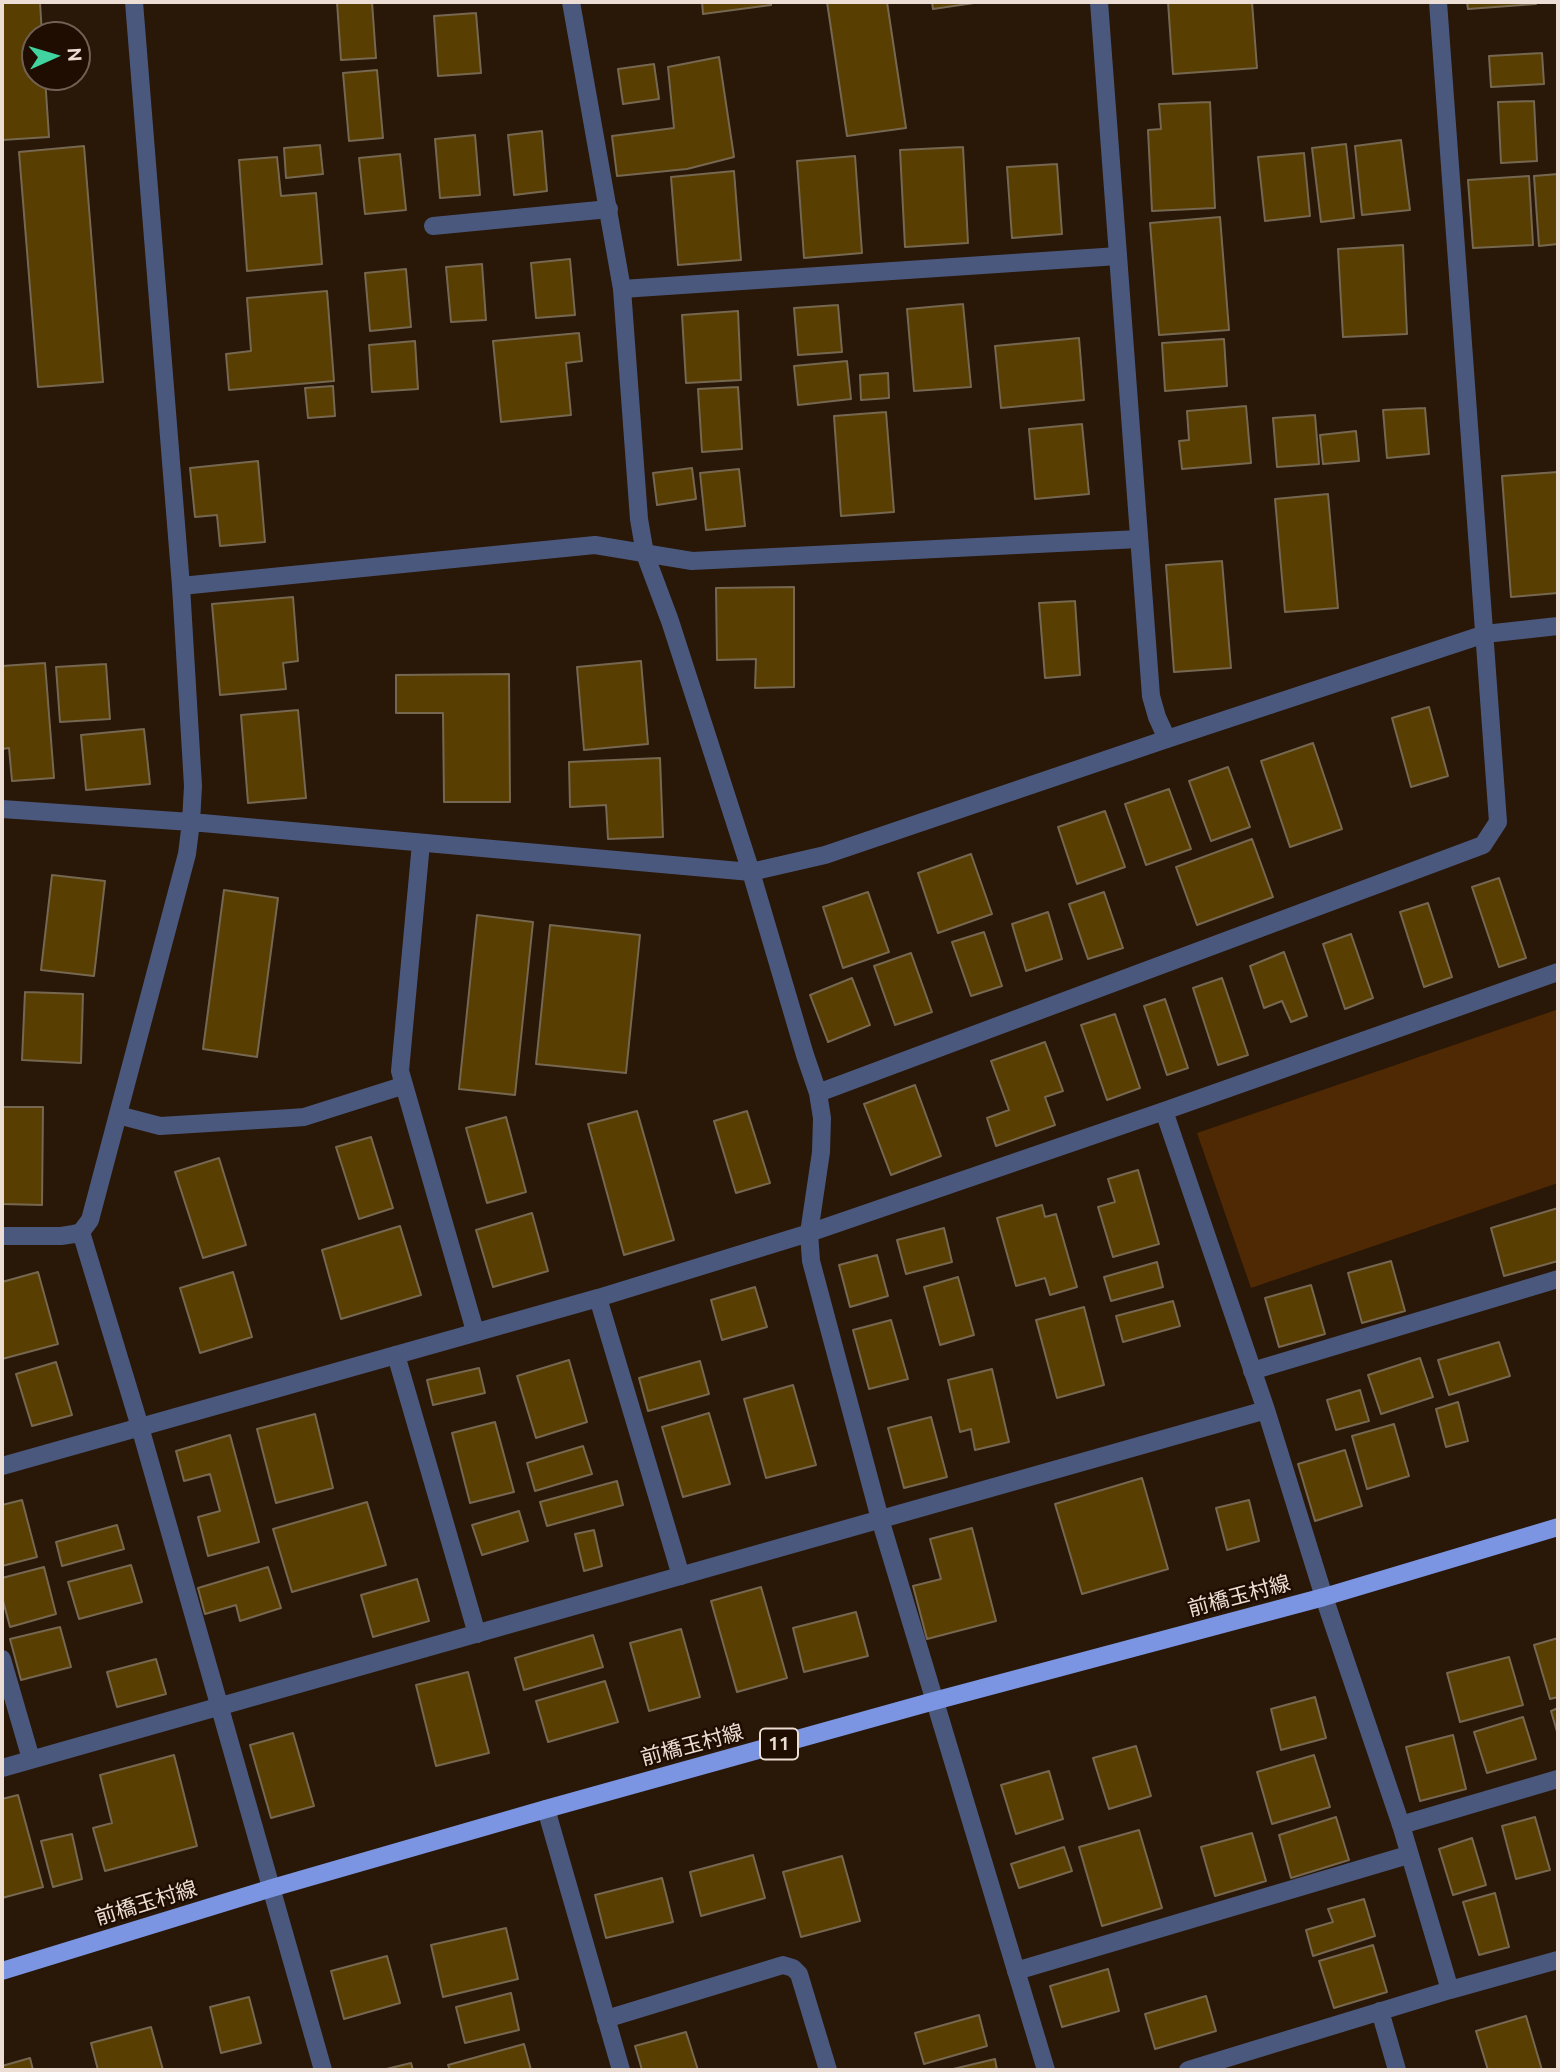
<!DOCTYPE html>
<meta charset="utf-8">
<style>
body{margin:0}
#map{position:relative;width:1560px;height:2072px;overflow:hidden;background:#291707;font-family:Ubuntu,sans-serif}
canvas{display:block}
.frame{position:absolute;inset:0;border:4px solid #ecded4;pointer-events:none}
.north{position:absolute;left:21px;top:21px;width:70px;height:70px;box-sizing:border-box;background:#1f0d01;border:2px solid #716155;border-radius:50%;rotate:86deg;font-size:19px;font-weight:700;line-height:28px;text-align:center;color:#ecded4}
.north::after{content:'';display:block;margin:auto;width:24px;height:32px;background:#42d4a0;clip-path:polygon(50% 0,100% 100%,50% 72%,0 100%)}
</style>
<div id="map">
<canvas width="1560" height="2072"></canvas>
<div class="frame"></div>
<div class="north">N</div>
</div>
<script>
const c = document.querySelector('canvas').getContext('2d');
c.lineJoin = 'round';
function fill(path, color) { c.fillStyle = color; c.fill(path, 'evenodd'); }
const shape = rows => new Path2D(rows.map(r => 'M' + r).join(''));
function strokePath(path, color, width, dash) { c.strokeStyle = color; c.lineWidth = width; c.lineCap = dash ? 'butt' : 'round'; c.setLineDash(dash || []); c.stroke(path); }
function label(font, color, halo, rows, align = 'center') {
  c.font = font + ' Ubuntu,"Noto Sans JP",sans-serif'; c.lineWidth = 5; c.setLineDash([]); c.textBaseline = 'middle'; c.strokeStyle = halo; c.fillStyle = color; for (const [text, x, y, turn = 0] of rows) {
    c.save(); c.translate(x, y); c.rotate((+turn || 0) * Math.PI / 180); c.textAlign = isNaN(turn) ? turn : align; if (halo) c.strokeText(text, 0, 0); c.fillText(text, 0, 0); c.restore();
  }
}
const green = shape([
 [1556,1010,1558,1016,1558,1183,1251,1288,1197,1133]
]);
const building = shape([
 [2,2,40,2,42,35,35,35,35,77,45,77,49,137,2,140,2,2],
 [337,2,372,2,376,58,341,60,337,2],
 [702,2,771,2,771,5,703,14,702,2],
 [827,2,887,2,906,128,847,136,827,2],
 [932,2,981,2,933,9,932,2],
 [1168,2,1252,2,1257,68,1173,74,1168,2],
 [1467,2,1536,2,1536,4,1468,9,1467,2],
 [476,13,481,73,438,76,434,16,476,13],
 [1542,53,1544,84,1491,87,1489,56,1542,53],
 [719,57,734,157,687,169,617,176,612,136,674,128,668,67,719,57],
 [654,64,659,99,623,104,618,69,654,64],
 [377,70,383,138,349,141,343,73,377,70],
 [1534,101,1537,161,1501,163,1498,102,1534,101],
 [1210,102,1215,208,1152,211,1148,130,1161,129,1159,104,1210,102],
 [542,131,547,191,514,195,508,135,542,131],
 [475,135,480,195,440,198,435,139,475,135],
 [1401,140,1410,210,1362,215,1355,146,1401,140],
 [1346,144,1354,218,1321,222,1312,148,1346,144],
 [320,145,323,174,286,178,284,148,320,145],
 [84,146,103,382,38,387,19,152,84,146],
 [963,147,968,243,905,247,900,150,963,147],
 [1304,153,1310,216,1265,221,1258,157,1304,153],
 [400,154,406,210,365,214,359,158,400,154],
 [855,156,862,253,804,258,797,161,855,156],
 [277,157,281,196,316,193,322,264,247,271,239,160,277,157],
 [1057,164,1062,234,1012,238,1007,167,1057,164],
 [734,171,741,260,678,265,671,177,734,171],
 [1558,174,1558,244,1539,246,1534,176,1558,174],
 [1529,176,1533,245,1473,248,1468,180,1529,176],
 [1220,217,1229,330,1159,335,1150,223,1220,217],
 [1403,245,1407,334,1343,337,1338,249,1403,245],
 [570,259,575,315,536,318,531,263,570,259],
 [482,264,486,320,451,322,446,267,482,264],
 [406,269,411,327,370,331,365,273,406,269],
 [327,291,334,381,229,390,226,354,251,351,247,298,327,291],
 [963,304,971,387,914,391,907,309,963,304],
 [838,305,842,352,798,355,794,308,838,305],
 [738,311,741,380,686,383,682,315,738,311],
 [579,333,582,361,566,363,571,415,501,422,493,341,579,333],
 [1079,338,1084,400,1001,408,995,346,1079,338],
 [1224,339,1227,386,1165,391,1162,343,1224,339],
 [415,341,418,389,372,392,369,345,415,341],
 [847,361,851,399,798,405,794,366,847,361],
 [888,373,889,398,861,400,860,375,888,373],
 [333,386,335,416,308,418,305,388,333,386],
 [738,387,742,449,702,452,698,389,738,387],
 [1246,406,1251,463,1182,469,1179,441,1189,440,1187,411,1246,406],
 [1425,408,1429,454,1387,458,1383,410,1425,408],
 [886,412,894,512,841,516,834,416,886,412],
 [1315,415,1319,464,1277,467,1273,418,1315,415],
 [1082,424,1089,494,1035,499,1029,429,1082,424],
 [1356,431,1359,461,1323,464,1320,435,1356,431],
 [258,461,265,542,220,546,217,515,195,517,190,468,258,461],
 [692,468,696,499,657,505,653,473,692,468],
 [739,469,745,526,706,530,700,473,739,469],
 [1558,472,1558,593,1511,597,1502,476,1558,472],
 [1328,494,1338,608,1285,612,1275,499,1328,494],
 [1222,561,1231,668,1174,672,1166,565,1222,561],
 [794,587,794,687,755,688,756,659,717,660,716,588,794,587],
 [293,597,298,661,283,663,286,689,220,695,212,604,293,597],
 [1075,601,1080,675,1045,678,1039,603,1075,601],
 [641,661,648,744,584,750,577,667,641,661],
 [45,663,54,778,12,781,9,748,2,749,2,666,45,663],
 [106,664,110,719,60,722,56,667,106,664],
 [509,674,510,802,444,802,443,713,396,713,396,675,509,674],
 [1429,707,1448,776,1411,787,1392,718,1429,707],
 [298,710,306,798,248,803,241,715,298,710],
 [144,729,150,784,86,790,81,735,144,729],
 [1313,743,1342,829,1290,847,1261,761,1313,743],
 [660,758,663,837,608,839,606,805,570,807,569,762,660,758],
 [1228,767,1250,827,1211,841,1189,781,1228,767],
 [1169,789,1191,849,1146,865,1125,804,1169,789],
 [1105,811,1125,867,1077,884,1058,827,1105,811],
 [1252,839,1273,897,1197,925,1176,867,1252,839],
 [971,854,992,914,938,933,918,873,971,854],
 [52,875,105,881,94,976,41,970,52,875],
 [1499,878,1526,958,1499,967,1472,887,1499,878],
 [224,890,278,898,257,1057,203,1049,224,890],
 [868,892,889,952,843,968,823,907,868,892],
 [1104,892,1123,948,1088,959,1069,904,1104,892],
 [1428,903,1452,977,1424,987,1400,912,1428,903],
 [1048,912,1062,959,1026,971,1012,924,1048,912],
 [477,915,533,922,515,1095,459,1089,477,915],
 [550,925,640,935,626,1073,536,1064,550,925],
 [984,932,1002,986,971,996,952,942,984,932],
 [1351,934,1373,998,1345,1009,1323,944,1351,934],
 [1284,952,1307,1016,1291,1022,1282,1001,1264,1008,1250,966,1284,952],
 [911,953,932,1012,895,1025,874,966,911,953],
 [852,978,870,1025,828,1042,810,995,852,978],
 [1222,978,1248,1055,1218,1065,1193,988,1222,978],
 [25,992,83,994,81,1063,22,1060,25,992],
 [1165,999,1188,1068,1167,1075,1144,1006,1165,999],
 [1115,1014,1140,1088,1107,1100,1081,1025,1115,1014],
 [1045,1042,1063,1091,1045,1097,1055,1125,996,1146,987,1118,1009,1110,991,1061,1045,1042],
 [915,1085,941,1156,891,1175,864,1104,915,1085],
 [2,1107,43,1107,42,1205,2,1204,2,1107],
 [637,1111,674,1240,624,1255,588,1124,637,1111],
 [747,1111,770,1183,736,1193,714,1121,747,1111],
 [506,1117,526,1192,487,1203,466,1128,506,1117],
 [371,1137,393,1208,359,1219,336,1147,371,1137],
 [219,1158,246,1245,203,1258,175,1172,219,1158],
 [1138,1170,1159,1244,1113,1257,1098,1207,1115,1202,1108,1179,1138,1170],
 [1042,1205,1045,1217,1056,1214,1077,1287,1050,1295,1045,1278,1016,1286,997,1218,1042,1205],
 [1558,1208,1558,1261,1504,1276,1491,1228,1558,1208],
 [532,1213,548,1271,493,1287,476,1230,532,1213],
 [400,1226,421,1295,341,1319,322,1250,400,1226],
 [944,1228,952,1262,906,1274,897,1240,944,1228],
 [877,1255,888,1296,850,1307,839,1265,877,1255],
 [1391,1261,1405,1311,1362,1323,1348,1273,1391,1261],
 [1157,1262,1163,1287,1111,1301,1104,1277,1157,1262],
 [38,1272,58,1344,2,1359,2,1282,38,1272],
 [233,1272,252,1337,200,1353,180,1288,233,1272],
 [958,1277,974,1335,940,1345,924,1287,958,1277],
 [1311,1285,1325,1334,1279,1347,1265,1298,1311,1285],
 [755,1287,767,1327,722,1340,711,1300,755,1287],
 [1173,1301,1180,1326,1123,1342,1116,1316,1173,1301],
 [1084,1307,1104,1385,1057,1398,1036,1320,1084,1307],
 [891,1320,908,1379,869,1389,853,1330,891,1320],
 [1499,1342,1510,1376,1449,1395,1438,1360,1499,1342],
 [1420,1358,1433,1397,1381,1414,1368,1375,1420,1358],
 [569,1360,587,1422,536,1438,517,1376,569,1360],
 [700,1361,709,1394,648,1411,639,1378,700,1361],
 [56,1362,72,1415,32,1426,16,1374,56,1362],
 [479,1368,485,1393,433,1405,427,1380,479,1368],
 [992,1369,1009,1442,975,1450,971,1429,960,1432,948,1380,992,1369],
 [793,1385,816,1465,766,1478,744,1399,793,1385],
 [1360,1390,1369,1421,1336,1430,1327,1400,1360,1390],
 [1458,1402,1468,1441,1446,1447,1436,1409,1458,1402],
 [709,1413,730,1484,683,1497,662,1427,709,1413],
 [315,1414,333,1488,276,1503,257,1429,315,1414],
 [931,1417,947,1477,904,1488,888,1428,931,1417],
 [495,1422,514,1492,470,1503,452,1433,495,1422],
 [1394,1424,1409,1476,1367,1489,1352,1436,1394,1424],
 [230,1435,259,1542,208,1556,198,1517,220,1511,210,1474,184,1481,176,1451,230,1435],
 [583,1446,592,1474,535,1491,527,1463,583,1446],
 [1345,1450,1362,1506,1315,1521,1298,1464,1345,1450],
 [1142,1478,1168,1569,1082,1594,1055,1504,1142,1478],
 [617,1481,623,1505,547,1526,540,1502,617,1481],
 [22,1500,37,1557,2,1566,2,1505,22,1500],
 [1249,1500,1259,1541,1227,1550,1216,1508,1249,1500],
 [367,1502,386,1565,292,1592,273,1529,367,1502],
 [519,1511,528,1541,482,1555,472,1525,519,1511],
 [117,1525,124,1549,62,1566,56,1542,117,1525],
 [972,1528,996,1621,927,1639,913,1586,941,1579,930,1539,972,1528],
 [594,1530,602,1566,584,1571,575,1534,594,1530],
 [131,1565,142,1602,79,1619,68,1582,131,1565],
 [44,1567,56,1614,10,1627,2,1597,2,1578,44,1567],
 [268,1567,281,1608,240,1621,236,1605,205,1614,198,1588,268,1567],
 [417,1579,429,1621,373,1637,361,1595,417,1579],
 [761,1587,787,1678,737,1692,711,1601,761,1587],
 [856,1612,868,1656,804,1672,793,1628,856,1612],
 [60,1627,71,1667,21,1680,10,1639,60,1627],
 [681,1629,700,1697,649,1711,630,1643,681,1629],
 [593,1635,603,1667,524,1690,515,1658,593,1635],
 [1558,1638,1558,1697,1550,1699,1534,1645,1558,1638],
 [1509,1657,1523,1705,1460,1722,1447,1673,1509,1657],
 [156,1659,166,1694,117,1707,107,1672,156,1659],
 [468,1672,489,1753,436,1766,416,1685,468,1672],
 [605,1681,618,1722,548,1742,536,1701,605,1681],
 [1315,1697,1326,1738,1281,1750,1271,1709,1315,1697],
 [1558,1708,1558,1735,1551,1711,1558,1708],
 [1523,1717,1536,1759,1487,1773,1474,1732,1523,1717],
 [293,1733,314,1806,271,1818,250,1745,293,1733],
 [1453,1735,1466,1789,1420,1801,1406,1747,1453,1735],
 [1136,1746,1151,1796,1109,1809,1093,1758,1136,1746],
 [174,1755,197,1846,105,1871,93,1828,112,1823,100,1775,174,1755],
 [1314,1755,1330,1807,1272,1824,1257,1772,1314,1755],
 [1049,1771,1063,1819,1016,1834,1001,1785,1049,1771],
 [18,1795,43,1887,2,1898,2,1799,18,1795],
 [1336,1817,1349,1860,1291,1878,1279,1835,1336,1817],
 [1535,1817,1550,1870,1516,1879,1502,1826,1535,1817],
 [1139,1830,1162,1908,1102,1926,1079,1847,1139,1830],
 [1252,1833,1266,1881,1215,1896,1201,1847,1252,1833],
 [72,1834,82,1879,53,1887,41,1841,72,1834],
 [1472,1838,1486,1885,1453,1895,1439,1849,1472,1838],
 [1064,1847,1072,1871,1019,1888,1011,1864,1064,1847],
 [753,1855,765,1898,701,1916,690,1872,753,1855],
 [842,1856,860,1921,801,1937,783,1872,842,1856],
 [662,1878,673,1922,606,1938,595,1895,662,1878],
 [1495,1893,1509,1947,1479,1955,1463,1902,1495,1893],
 [1364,1899,1375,1936,1313,1956,1306,1930,1333,1922,1328,1909,1364,1899],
 [506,1928,518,1979,443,1997,431,1945,506,1928],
 [1373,1945,1387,1992,1334,2008,1319,1961,1373,1945],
 [387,1956,400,2003,344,2019,331,1971,387,1956],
 [1108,1969,1119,2011,1062,2027,1050,1986,1108,1969],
 [511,1993,519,2030,465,2043,456,2007,511,1993],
 [1206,1996,1216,2031,1155,2049,1145,2014,1206,1996],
 [249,1997,261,2043,221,2053,210,2007,249,1997],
 [979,2015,987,2046,924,2064,915,2033,979,2015],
 [1526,2016,1542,2070,1488,2070,1476,2031,1526,2016],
 [151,2027,163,2070,98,2070,91,2043,151,2027],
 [686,2032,698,2070,642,2070,635,2046,686,2032],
 [524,2044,531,2070,450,2070,448,2065,524,2044],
 [30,2058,33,2070,2,2070,2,2066,30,2058],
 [995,2059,997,2070,949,2070,995,2059],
 [411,2063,413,2070,382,2070,411,2063]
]);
const service = shape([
 [433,226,609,209],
 [622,289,1118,256],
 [181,586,595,545,692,561,1139,539],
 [421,843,400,1071,475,1331],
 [118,1115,160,1126,291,1118,304,1117,402,1086],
 [598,1298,681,1576],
 [396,1355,477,1634],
 [1252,1371,1558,1279],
 [2,1659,31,1759],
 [1401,1825,1558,1779],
 [1016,1971,1408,1855],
 [606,2019,783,1965,793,1968,799,1974,828,2070]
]);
const minor = shape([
 [571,2,622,289,639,519,645,554,670,621,751,872,805,1055,818,1093,822,1118,821,1152,809,1233,811,1261,880,1519,1046,2070],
 [1099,2,1151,696,1157,717,1167,739],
 [2,809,191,822,751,872,825,855,1167,739,1485,634,1558,626],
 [818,1093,1483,845,1498,822,1438,2],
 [1164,1111,1266,1410,1324,1597,1401,1825,1450,1990],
 [81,1232,140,1427,323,2070],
 [2,1236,61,1236,74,1234,81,1232,90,1220,187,854,191,822,193,786,181,586,134,2],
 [2,1466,598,1298,809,1233,1164,1111,1558,972],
 [2,1768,1266,1410],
 [546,1809,621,2070],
 [1380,2011,1397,2070],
 [1188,2070,1450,1990,1558,1960]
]);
const primary = shape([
 [2,1971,272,1888,546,1809,934,1701,1324,1597,1558,1527]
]);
const shields = [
 [779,1744,38]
];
const shieldNames = [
 ["11",779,1744]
];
const streetNames = [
 ["前橋玉村線",1239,1596,-15],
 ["前橋玉村線",692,1745,-15],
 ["前橋玉村線",146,1903,-17]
];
fill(green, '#4e2904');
fill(building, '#593e02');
strokePath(building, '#766750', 2);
strokePath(service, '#4b587d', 18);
strokePath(minor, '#4b587d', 18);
strokePath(primary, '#7b95e2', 18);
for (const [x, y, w] of shields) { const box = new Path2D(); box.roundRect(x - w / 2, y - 15.5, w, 31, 5); c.fillStyle = '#1f0d01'; c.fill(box); strokePath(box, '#ecded4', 2); }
label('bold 19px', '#ecded4', null, shieldNames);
label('21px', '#ecded4', '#1f0d01', streetNames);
</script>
